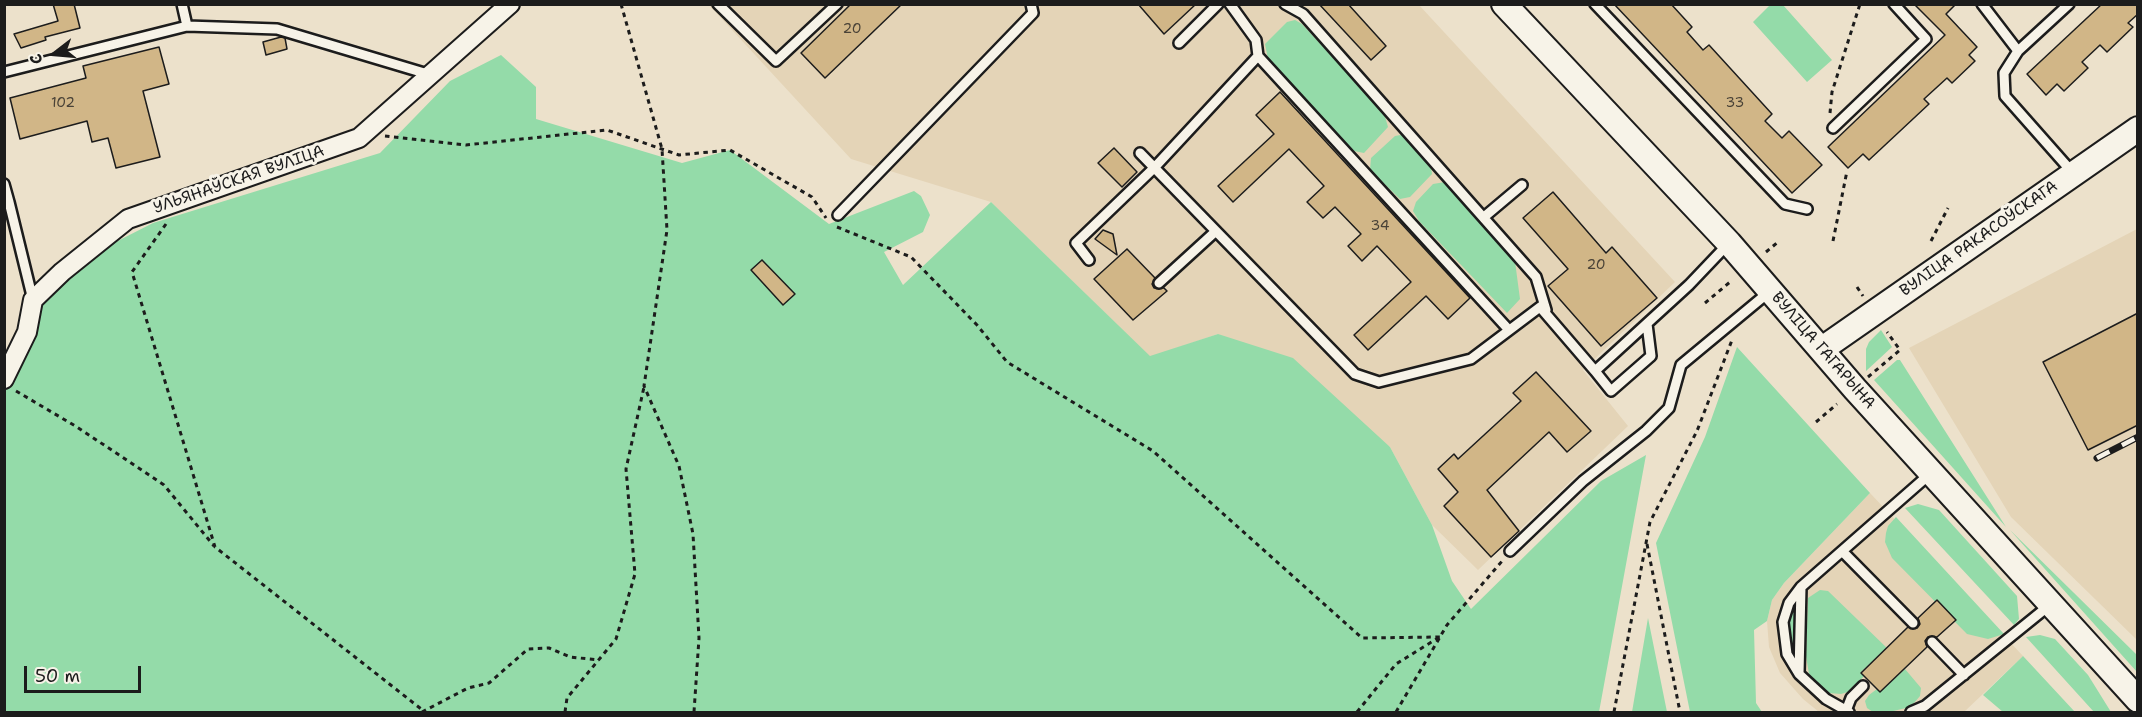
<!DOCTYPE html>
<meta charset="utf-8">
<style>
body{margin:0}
#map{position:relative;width:2142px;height:717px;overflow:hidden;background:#ece1cb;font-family:"Shantell Sans",sans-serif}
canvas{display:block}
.frame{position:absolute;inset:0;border:6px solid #1c1c1c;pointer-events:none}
.north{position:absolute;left:24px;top:24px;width:60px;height:60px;-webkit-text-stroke:4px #f7f3e8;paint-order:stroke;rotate:254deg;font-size:16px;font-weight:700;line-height:24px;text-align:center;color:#1c1c1c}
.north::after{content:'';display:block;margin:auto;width:21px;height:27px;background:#1c1c1c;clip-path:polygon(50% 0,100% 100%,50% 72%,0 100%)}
.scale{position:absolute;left:24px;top:666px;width:117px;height:27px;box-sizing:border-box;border:3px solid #1c1c1c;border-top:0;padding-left:8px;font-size:18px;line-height:21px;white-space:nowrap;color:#1c1c1c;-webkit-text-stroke:4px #f7f3e8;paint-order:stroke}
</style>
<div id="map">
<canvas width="2142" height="717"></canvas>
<div class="frame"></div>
<div class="north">С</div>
<div class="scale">50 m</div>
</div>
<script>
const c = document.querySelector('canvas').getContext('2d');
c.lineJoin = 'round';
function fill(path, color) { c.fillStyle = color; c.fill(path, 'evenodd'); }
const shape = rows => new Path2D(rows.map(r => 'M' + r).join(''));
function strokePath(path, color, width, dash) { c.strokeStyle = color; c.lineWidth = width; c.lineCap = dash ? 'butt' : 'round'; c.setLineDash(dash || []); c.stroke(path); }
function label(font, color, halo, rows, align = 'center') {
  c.font = font + ' "Shantell Sans",sans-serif'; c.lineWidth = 6; c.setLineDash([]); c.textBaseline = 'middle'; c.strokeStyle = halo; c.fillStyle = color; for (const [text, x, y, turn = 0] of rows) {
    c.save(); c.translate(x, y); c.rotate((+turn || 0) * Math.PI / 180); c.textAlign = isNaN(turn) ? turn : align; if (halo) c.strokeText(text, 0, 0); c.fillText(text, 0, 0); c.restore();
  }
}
const built = shape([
 [709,5,1419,5,1675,282,1583,370,1628,426,1478,570,1432,525,1390,447,1218,334,1150,357,991,202,851,159],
 [2137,229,2137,640,2011,517,1909,348],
 [1870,493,2023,656,1964,712,1819,712,1803,699,1780,673,1769,647,1767,621,1772,600,1784,583]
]);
const green = shape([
 [1770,5,1783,5,1832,60,1807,82,1753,22],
 [1295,20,1302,24,1384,113,1388,127,1364,153,1354,151,1268,59,1265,44,1287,22],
 [501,55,536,87,536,119,682,163,730,150,829,224,914,191,921,196,930,215,923,232,884,252,903,285,991,202,1150,356,1218,334,1293,358,1390,447,1432,525,1452,581,1471,609,1601,481,1646,455,1599,712,5,712,5,374,43,292,98,251,153,223,380,153,450,81],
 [1406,134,1430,160,1432,174,1410,197,1400,199,1370,170,1371,158,1395,136],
 [1451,181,1514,254,1520,299,1507,313,1419,221,1413,211,1416,202,1433,184],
 [1881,330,1892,347,1866,371,1866,349,1869,342],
 [1737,347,1870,493,1784,583,1772,600,1767,621,1754,630,1756,703,1762,712,1690,712,1656,543,1705,437],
 [1897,360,1900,360,2006,527,1874,380],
 [1918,504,1939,510,2017,596,2019,619,2014,625,1905,508],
 [1896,517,2004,634,1988,639,1967,634,1892,558,1885,542,1886,533,1888,526],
 [2010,530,2137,655,2137,672],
 [1820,590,1828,591,1887,648,1861,672,1864,676,1851,691,1841,694,1828,693,1818,686,1809,674,1806,656,1808,598],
 [1796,605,1796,649,1791,642,1788,623],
 [1648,618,1667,712,1632,712],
 [2040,635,2055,639,2088,675,2111,712,2094,712,2026,637],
 [2023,656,2075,712,2003,712,1983,695],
 [1905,669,1921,688,1920,696,1914,703,1906,708,1889,712,1873,712,1867,708,1865,701,1869,695,1877,689,1880,692]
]);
const building = shape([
 [53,4,74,4,80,28,45,37,46,40,21,48,14,34,58,21,53,4],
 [851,4,902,4,825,78,801,53,851,4],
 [1138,4,1196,4,1164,34,1138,4],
 [1319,4,1348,4,1386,46,1371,60,1319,4],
 [1614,4,1671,4,1692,27,1687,32,1703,50,1709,45,1772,114,1765,121,1782,138,1789,131,1822,165,1792,193,1614,4],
 [1914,4,1956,4,1946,14,1977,47,1969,55,1975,61,1952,83,1947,78,1924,99,1929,104,1869,160,1863,154,1848,168,1828,147,1945,35,1914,4],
 [2102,4,2138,4,2138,14,2128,23,2133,27,2107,52,2100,45,2082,62,2088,68,2064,91,2057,84,2046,95,2027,74,2102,4],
 [281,37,285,38,287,49,266,55,263,42,281,37],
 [159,47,169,84,143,91,160,157,116,168,108,138,92,142,87,121,20,139,10,98,86,78,83,66,159,47],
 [1280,92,1470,298,1448,319,1426,296,1368,350,1354,335,1411,282,1377,246,1362,261,1348,246,1361,234,1335,207,1323,218,1307,202,1324,186,1289,149,1233,202,1218,186,1274,134,1256,115,1280,92],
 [1114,148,1137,172,1122,187,1098,163,1114,148],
 [1553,192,1606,253,1612,247,1657,298,1601,346,1548,286,1568,269,1523,218,1553,192],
 [1103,230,1113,234,1117,255,1095,239,1103,230],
 [1127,249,1155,278,1152,284,1154,288,1164,288,1167,291,1133,320,1094,279,1127,249],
 [762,260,795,294,783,305,751,270,762,260],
 [2138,313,2138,425,2088,450,2043,362,2138,313],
 [1536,372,1591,431,1567,452,1549,432,1487,490,1519,531,1491,557,1444,506,1458,492,1438,469,1454,454,1458,459,1521,401,1513,393,1536,372],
 [1937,600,1956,620,1937,637,1928,637,1925,641,1927,647,1880,692,1861,673,1908,627,1917,628,1920,624,1918,618,1937,600]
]);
const path = shape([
 [621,4,662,149,667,230,644,386,679,466,693,534,699,638,694,712],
 [1830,113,1832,92,1860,4],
 [385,136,466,145,607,130,679,155,730,150,812,197,826,218],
 [166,224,132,272,215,547,425,712],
 [837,227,911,257,977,325,1007,362,1153,451,1362,638,1440,637],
 [1833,241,1847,171],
 [1931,241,1948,208],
 [1766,252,1778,242],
 [1857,287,1863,296],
 [1705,303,1730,282],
 [1868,377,1900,350,1887,332],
 [16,391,77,427,164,485,214,546],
 [1816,422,1837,404],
 [1647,544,1680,712],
 [422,712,468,688,489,683,528,649,549,648,570,657,599,660],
 [565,712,567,698,616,639,635,574,626,469,644,387],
 [1357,712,1396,664,1438,638],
 [1396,712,1447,625,1503,560],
 [1614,712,1650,522,1697,431,1732,340]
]);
const service = shape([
 [182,4,187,26,277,29,431,75],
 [718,4,776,61,837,4],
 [1230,4,1256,40,1258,56,1509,330],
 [1285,4,1303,14,1536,277,1546,310],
 [1595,4,1785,204,1807,209],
 [1982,4,2018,51],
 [2069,4,2018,51,2004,73,2005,96,2073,173],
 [1179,43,1218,4],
 [4,72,187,26],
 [1833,128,1926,39,1894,4],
 [1140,153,1355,374,1379,382,1471,359,1540,307,1595,371,1689,285,1728,244],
 [4,184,9,202],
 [4,204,9,202,33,300],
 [838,215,1033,13,1031,4],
 [1484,217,1522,185],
 [1089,260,1076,243,1154,168,1258,56],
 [1159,283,1216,231],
 [1595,371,1611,391,1651,356,1647,324],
 [1510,551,1583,481,1646,431,1669,408,1681,365,1769,292],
 [1842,551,1913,623],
 [1932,642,1964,675],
 [1799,674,1801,587],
 [1846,711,1851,698,1863,686],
 [1849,712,1826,699,1799,674,1787,654,1783,622,1789,603,1801,587,1931,473],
 [1911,712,1925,706,2051,604]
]);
const minor = shape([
 [4,379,27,332,33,300,62,272,128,219,359,138,510,4]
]);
const secondary = shape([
 [1504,4,1729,243,1855,389,2138,700],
 [1822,349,2138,129]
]);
const rail = shape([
 [2097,458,2138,437]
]);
const numberNames = [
 ["20",852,29],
 ["102",63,103],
 ["33",1735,103],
 ["34",1380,226],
 ["20",1596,265]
];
const streetNames = [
 ["УЛЬЯНАЎСКАЯ ВУЛІЦА",239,180,-19],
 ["ВУЛІЦА РАКАСОЎСКАГА",1979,239,-35],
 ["ВУЛІЦА ГАГАРЫНА",1823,351,49]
];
fill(built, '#e4d4b7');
fill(green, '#94dba9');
fill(building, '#d1b687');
strokePath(building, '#1c1c1c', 1.5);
strokePath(service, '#1c1c1c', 14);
strokePath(minor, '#1c1c1c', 22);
strokePath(secondary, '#1c1c1c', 28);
strokePath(path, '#1c1c1c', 3, [4.5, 4.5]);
strokePath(service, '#f7f3e8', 9);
strokePath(minor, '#f7f3e8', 18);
strokePath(secondary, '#f7f3e8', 24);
strokePath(rail, '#1c1c1c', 7);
strokePath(rail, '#f7f3e8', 4.5, [14]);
label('14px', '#494237', null, numberNames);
label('16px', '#1c1c1c', '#f7f3e8', streetNames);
</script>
